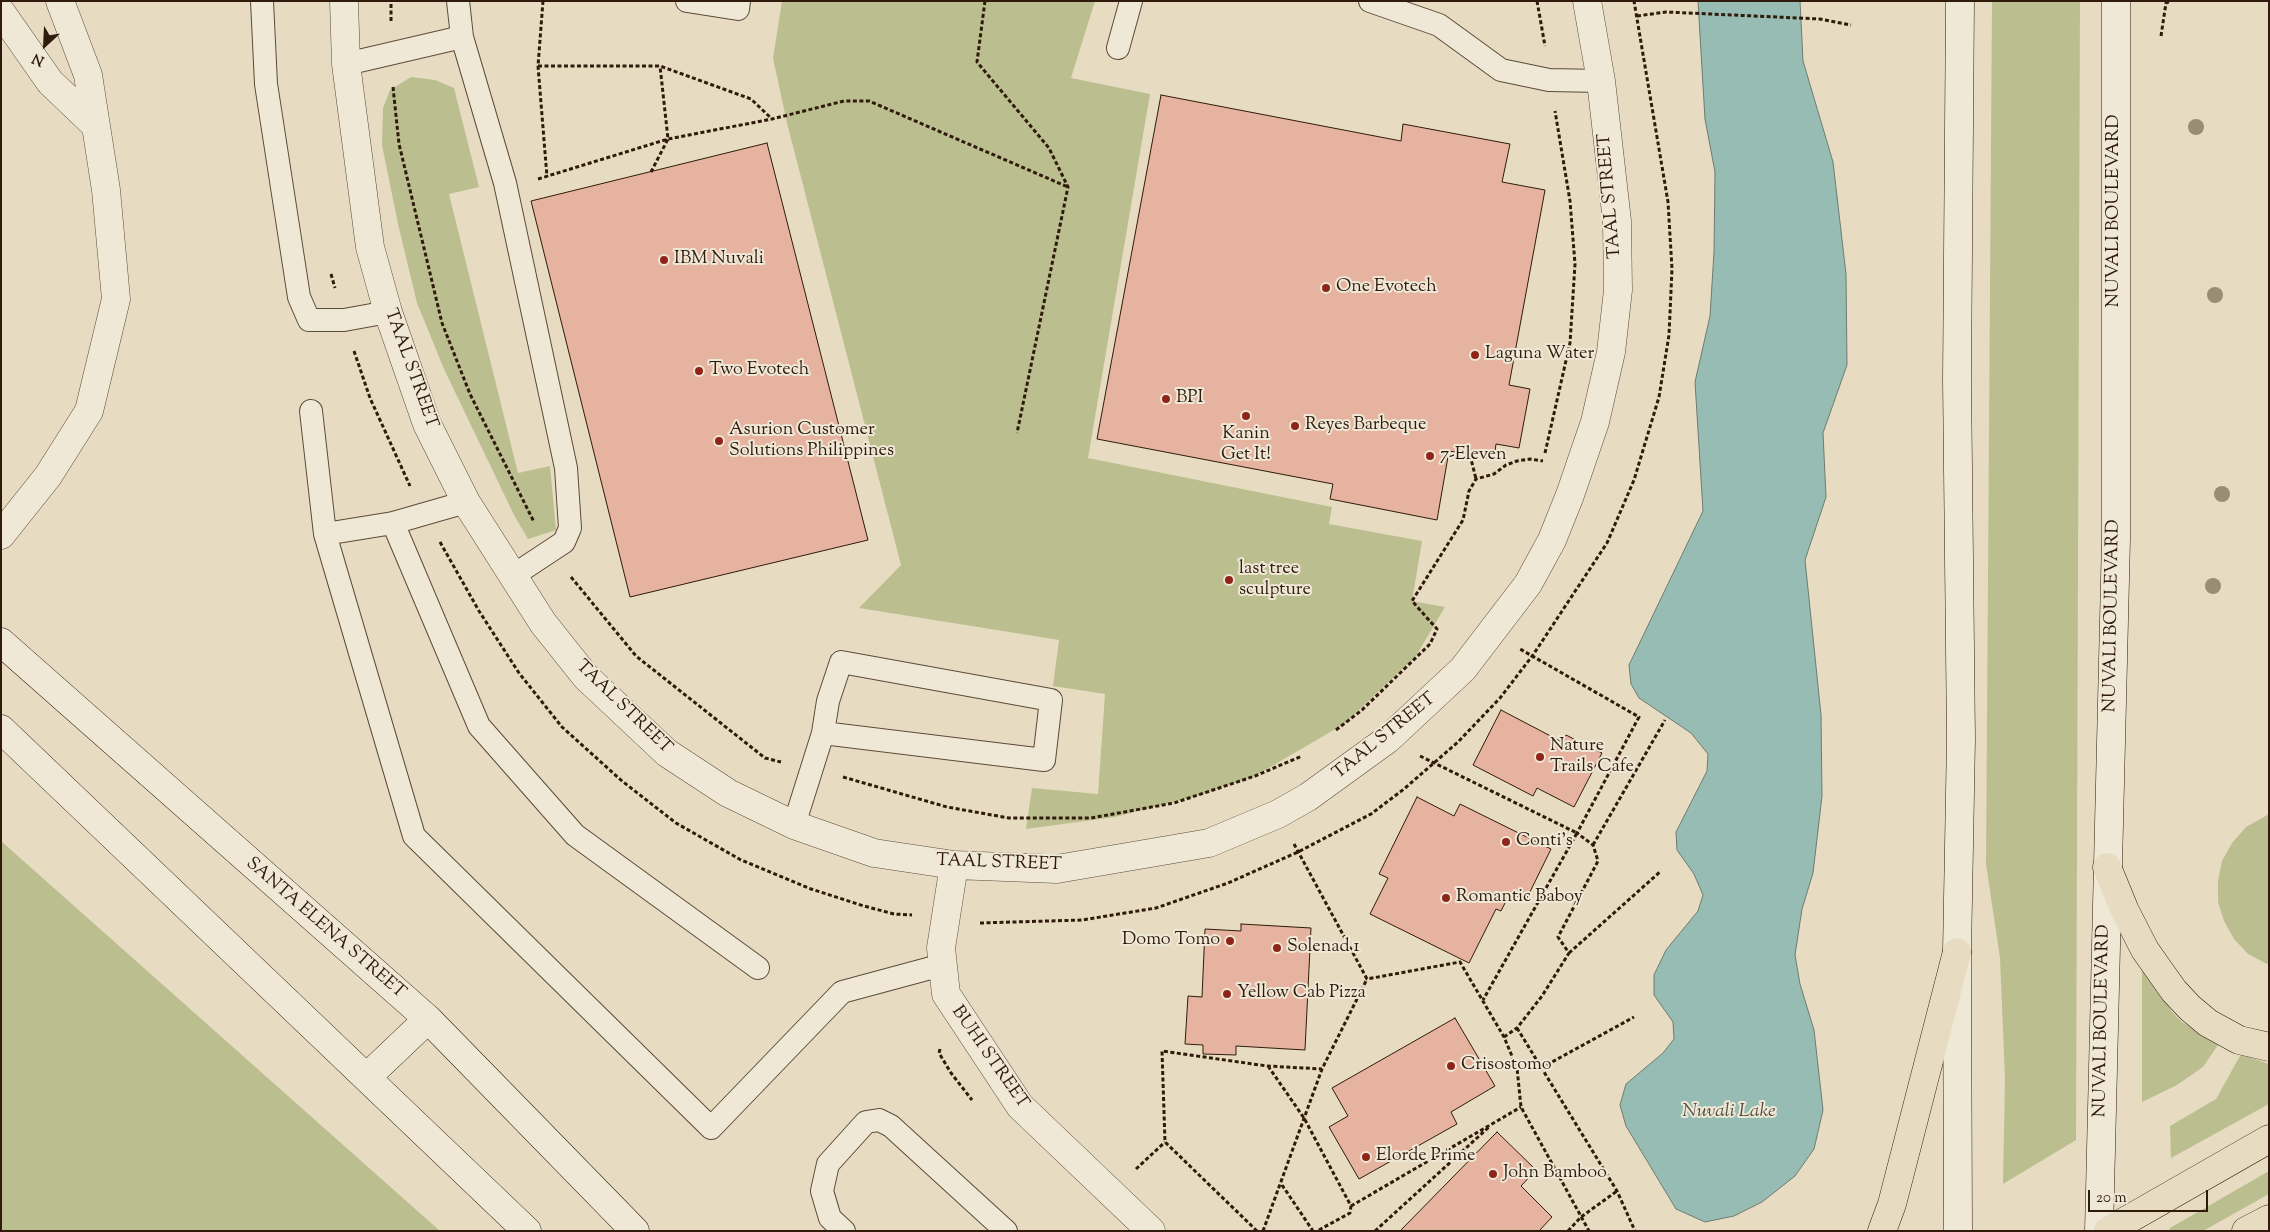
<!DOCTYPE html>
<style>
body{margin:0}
#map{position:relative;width:2270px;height:1232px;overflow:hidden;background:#e7dcc2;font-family:"Sorts Mill Goudy",serif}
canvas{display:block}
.frame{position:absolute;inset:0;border:2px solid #2f1a0b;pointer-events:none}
.north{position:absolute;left:20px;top:20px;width:50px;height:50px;-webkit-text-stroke:4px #efe8d7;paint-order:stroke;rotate:205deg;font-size:14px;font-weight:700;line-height:20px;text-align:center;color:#2f1a0b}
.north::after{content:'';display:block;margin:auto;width:18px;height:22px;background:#2f1a0b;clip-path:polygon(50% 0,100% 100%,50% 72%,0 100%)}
.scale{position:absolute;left:2088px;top:1190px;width:120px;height:22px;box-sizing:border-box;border:2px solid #2f1a0b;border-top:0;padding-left:6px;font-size:15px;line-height:18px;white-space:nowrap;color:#2f1a0b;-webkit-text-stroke:4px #efe8d7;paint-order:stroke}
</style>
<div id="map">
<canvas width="2270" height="1232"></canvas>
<div class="frame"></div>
<div class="north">N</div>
<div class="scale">20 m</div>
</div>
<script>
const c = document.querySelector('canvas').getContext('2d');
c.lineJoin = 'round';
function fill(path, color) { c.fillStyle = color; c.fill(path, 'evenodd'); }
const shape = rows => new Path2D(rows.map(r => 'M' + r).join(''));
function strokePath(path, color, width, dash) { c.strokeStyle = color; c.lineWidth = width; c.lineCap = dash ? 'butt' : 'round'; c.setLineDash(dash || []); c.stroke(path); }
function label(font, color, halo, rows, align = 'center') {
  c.font = font + ' "Sorts Mill Goudy",serif'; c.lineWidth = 4; c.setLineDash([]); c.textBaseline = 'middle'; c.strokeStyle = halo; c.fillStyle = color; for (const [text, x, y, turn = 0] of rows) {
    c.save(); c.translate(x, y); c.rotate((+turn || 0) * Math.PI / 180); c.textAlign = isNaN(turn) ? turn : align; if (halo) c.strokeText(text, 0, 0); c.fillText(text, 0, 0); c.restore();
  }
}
const green = shape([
 [782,1,1095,1,1071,78,1150,94,1088,458,1332,507,1329,524,1422,541,1412,601,1445,607,1416,656,1344,724,1255,776,1197,796,1115,817,1026,829,1032,788,1098,794,1105,694,1053,686,1059,640,859,608,901,565,787,123,773,58],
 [1992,1,2080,1,2076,1140,2003,1184,2005,1078,2000,958,1986,864],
 [411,77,435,80,454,88,479,187,449,194,518,473,550,466,556,530,528,539,514,515,444,369,417,303,398,224,382,145,383,108,390,90],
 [2269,814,2269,965,2248,954,2234,939,2224,921,2218,902,2218,881,2222,861,2232,843,2246,827],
 [1,841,440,1231,1,1231],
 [2142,962,2172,1012,2182,1022,2218,1045,2203,1067,2177,1085,2142,1102],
 [2241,1054,2269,1064,2269,1104,2171,1158,2170,1126,2216,1099],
 [2269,1171,2269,1194,2203,1231,2170,1231,2170,1228]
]);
const water = shape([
 [1698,1,1800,1,1803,61,1833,162,1846,274,1847,365,1823,433,1826,497,1805,560,1821,715,1822,796,1813,873,1802,909,1795,955,1800,984,1814,1030,1823,1110,1814,1149,1795,1176,1762,1202,1734,1216,1705,1222,1676,1209,1626,1126,1620,1105,1626,1084,1663,1053,1674,1039,1673,1022,1654,995,1654,975,1666,950,1698,911,1703,895,1694,874,1677,850,1676,832,1707,771,1708,754,1691,733,1639,698,1631,684,1629,665,1703,511,1695,382,1710,316,1714,252,1715,172,1705,119,1698,1]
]);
const building = shape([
 [1161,95,1401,141,1403,124,1510,144,1502,182,1545,190,1509,385,1530,389,1519,448,1496,444,1494,459,1449,451,1437,520,1330,499,1333,484,1097,439,1161,95],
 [767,143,868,540,630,597,531,201,767,143],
 [1501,710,1562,742,1566,735,1602,753,1574,807,1537,788,1533,796,1473,765,1501,710],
 [1417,797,1454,816,1460,804,1551,849,1526,900,1510,893,1501,911,1496,909,1469,963,1370,914,1388,878,1379,874,1417,797],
 [1241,924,1311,928,1305,1050,1236,1046,1236,1055,1203,1054,1203,1045,1185,1044,1188,996,1202,997,1205,929,1241,931,1241,924],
 [1455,1018,1495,1086,1451,1112,1457,1124,1359,1179,1329,1127,1348,1116,1332,1088,1455,1018],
 [1497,1132,1536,1170,1521,1186,1552,1217,1539,1231,1400,1231,1497,1132]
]);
const path = shape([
 [543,1,538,66,547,177],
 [985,1,977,62,1049,148,1068,187,1017,433],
 [1537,1,1545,46],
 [1637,16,1666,12,1820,19,1851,25],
 [391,21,391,1],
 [2161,36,2166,3,2171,1],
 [538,66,660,66,751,99,772,119],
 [393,87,399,144,442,323,470,394,534,522],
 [651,172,668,139,660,66],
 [538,179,668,139,772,119,844,101,869,101,1068,187],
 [331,274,335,288],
 [354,351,370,398,410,486],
 [1545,453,1570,343,1575,264,1570,201,1555,111],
 [1470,455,1476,479],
 [440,542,479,611,519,673,562,727,622,781,676,823,741,860,811,889,864,906,894,914,912,915],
 [571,577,636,656,765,758,781,762],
 [1336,730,1362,710,1430,644,1437,629,1412,601,1463,520,1469,491,1476,479,1494,474,1506,465,1517,461,1530,459,1543,461],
 [1420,756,1577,833,1483,1000],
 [843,777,947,807,1009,818,1091,818,1174,803,1255,776,1302,756],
 [1294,844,1367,979,1460,962,1504,1037,1517,1068,1521,1107,1589,1231],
 [1593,845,1665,720],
 [980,923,1082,920,1156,908,1228,883,1298,852,1371,814,1404,789,1458,742,1500,698,1533,655,1607,543,1634,480,1659,397,1669,335,1672,269,1668,202,1634,1],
 [1569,953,1661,871],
 [1517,1028,1617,1191,1635,1231],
 [1504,1037,1517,1028,1542,996,1569,953,1558,937,1598,861,1593,845,1577,833,1639,717,1520,649],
 [940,1049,939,1053,951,1073,972,1100],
 [1268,1066,1304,1118,1351,1206,1350,1213,1317,1231],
 [1541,1068,1634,1017],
 [1136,1169,1165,1142],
 [1282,1185,1313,1231],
 [1351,1206,1521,1107],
 [1257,1231,1165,1142,1162,1051,1267,1066,1322,1069],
 [1263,1231,1322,1069,1367,979],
 [1375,1231,1489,1127],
 [1568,1231,1581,1217,1617,1191]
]);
const lane = shape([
 [262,1,266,84,299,297,309,320,344,320,388,312],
 [458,1,462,37],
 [687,1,738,9,739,1],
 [1370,1,1439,25,1501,70,1549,80,1601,81],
 [1118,48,1131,1],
 [346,64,462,37,505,183,566,468,570,528,564,542,514,575],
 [311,411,325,534,414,836,711,1128,842,992,942,965],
 [393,523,479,726,575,835,758,968],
 [325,534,393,523,466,502],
 [794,825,823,733,828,701,841,662,1051,700,1044,760,823,733],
 [844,1231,830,1218,822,1191,828,1164,866,1122,879,1120,891,1126,1006,1231]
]);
const street = shape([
 [344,1,346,64,370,247,388,312,427,424,466,502,543,623,586,677,667,753,728,793,794,825,874,853,954,865,1057,869,1209,843,1278,814,1308,797,1388,739,1463,669,1528,584,1552,540,1570,495,1595,422,1611,352,1618,290,1617,221,1601,81,1587,1],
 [1,12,50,82,94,124],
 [1,535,48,476,89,411,116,299,106,190,88,75,60,1],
 [954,865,941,948,946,994,1020,1106,1151,1231]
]);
const secondary = shape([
 [1,642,428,1019,635,1231],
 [1,729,527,1231],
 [368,1076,428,1019],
 [1958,1231,1957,952,1961,739,1957,379,1960,1],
 [2099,1231,2116,539,2116,1]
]);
const primary = shape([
 [2107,867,2125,911,2145,950,2174,991,2190,1008,2208,1023,2239,1040,2269,1047],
 [1882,1231,1892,1204,1957,952],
 [2108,1231,2269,1139],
 [2246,1231,2269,1219]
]);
const trees = [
 [2196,127],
 [2215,295],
 [2222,494],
 [2213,586]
];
const markers = [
 [664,260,5,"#8f2418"],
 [1326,288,5,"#8f2418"],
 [1475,355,5,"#8f2418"],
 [699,371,5,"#8f2418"],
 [1166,399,5,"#8f2418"],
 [1246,416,5,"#8f2418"],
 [1295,426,5,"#8f2418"],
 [719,441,5,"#8f2418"],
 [1430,456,5,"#8f2418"],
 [1229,580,5,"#8f2418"],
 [1540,757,5,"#8f2418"],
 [1506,842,5,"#8f2418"],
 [1446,898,5,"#8f2418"],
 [1230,941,5,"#8f2418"],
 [1277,948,5,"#8f2418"],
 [1227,994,5,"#8f2418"],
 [1451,1066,5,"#8f2418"],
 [1366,1157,5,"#8f2418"],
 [1493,1174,5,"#8f2418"]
];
const streetNames = [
 ["TAAL STREET",1611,196,-95],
 ["NUVALI BOULEVARD",2115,211,-90],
 ["TAAL STREET",410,369,70],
 ["NUVALI BOULEVARD",2113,616,-89],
 ["TAAL STREET",623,708,44],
 ["TAAL STREET",1385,737,-39],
 ["TAAL STREET",999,864,2],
 ["SANTA ELENA STREET",325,929,41],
 ["NUVALI BOULEVARD",2103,1021,-89],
 ["BUHI STREET",989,1058,55]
];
const poiNames = [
 ["IBM Nuvali",674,260],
 ["One Evotech",1336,288],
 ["Laguna Water",1485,355],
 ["Two Evotech",709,371],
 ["BPI",1176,399],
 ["Reyes Barbeque",1305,426],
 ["Asurion Customer",729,431],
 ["Solutions Philippines",729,452],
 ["Kanin",1246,435,"center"],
 ["Get It!",1246,456,"center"],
 ["7-Eleven",1440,456],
 ["last tree",1239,570],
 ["sculpture",1239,591],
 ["Nature",1550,747],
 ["Trails Cafe",1550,768],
 ["Conti's",1516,842],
 ["Romantic Baboy",1456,898],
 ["Domo Tomo",1220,941,"right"],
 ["Solenad 1",1287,948],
 ["Yellow Cab Pizza",1237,994],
 ["Crisostomo",1461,1066],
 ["Elorde Prime",1376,1157],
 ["John Bamboo",1503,1174]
];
const waterNames = [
 ["Nuvali Lake",1729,1113]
];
fill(green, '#bbbf8f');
fill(water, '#97bcb3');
strokePath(water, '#6d7b70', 1);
fill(building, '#e5b3a0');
strokePath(building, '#2f1a0b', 1);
strokePath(lane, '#5d4a39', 24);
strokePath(street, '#5d4a39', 29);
strokePath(secondary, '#2f1a0b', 29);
strokePath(primary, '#2f1a0b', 29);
strokePath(path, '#2f1a0b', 3, [4, 2.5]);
strokePath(lane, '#efe8d7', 22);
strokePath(street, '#efe8d7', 28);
strokePath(secondary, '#efe8d7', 28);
strokePath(primary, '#e7dcc2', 28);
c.fillStyle = '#998d73';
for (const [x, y] of trees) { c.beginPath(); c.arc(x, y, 8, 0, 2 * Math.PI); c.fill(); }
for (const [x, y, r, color] of markers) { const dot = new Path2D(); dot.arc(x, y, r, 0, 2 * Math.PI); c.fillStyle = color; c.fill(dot); strokePath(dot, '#efe8d7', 2); }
label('18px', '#2f1a0b', '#efe8d7', streetNames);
label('18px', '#2f1a0b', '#efe8d7', poiNames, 'left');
label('italic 19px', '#4e4b3d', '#efe8d7', waterNames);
</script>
